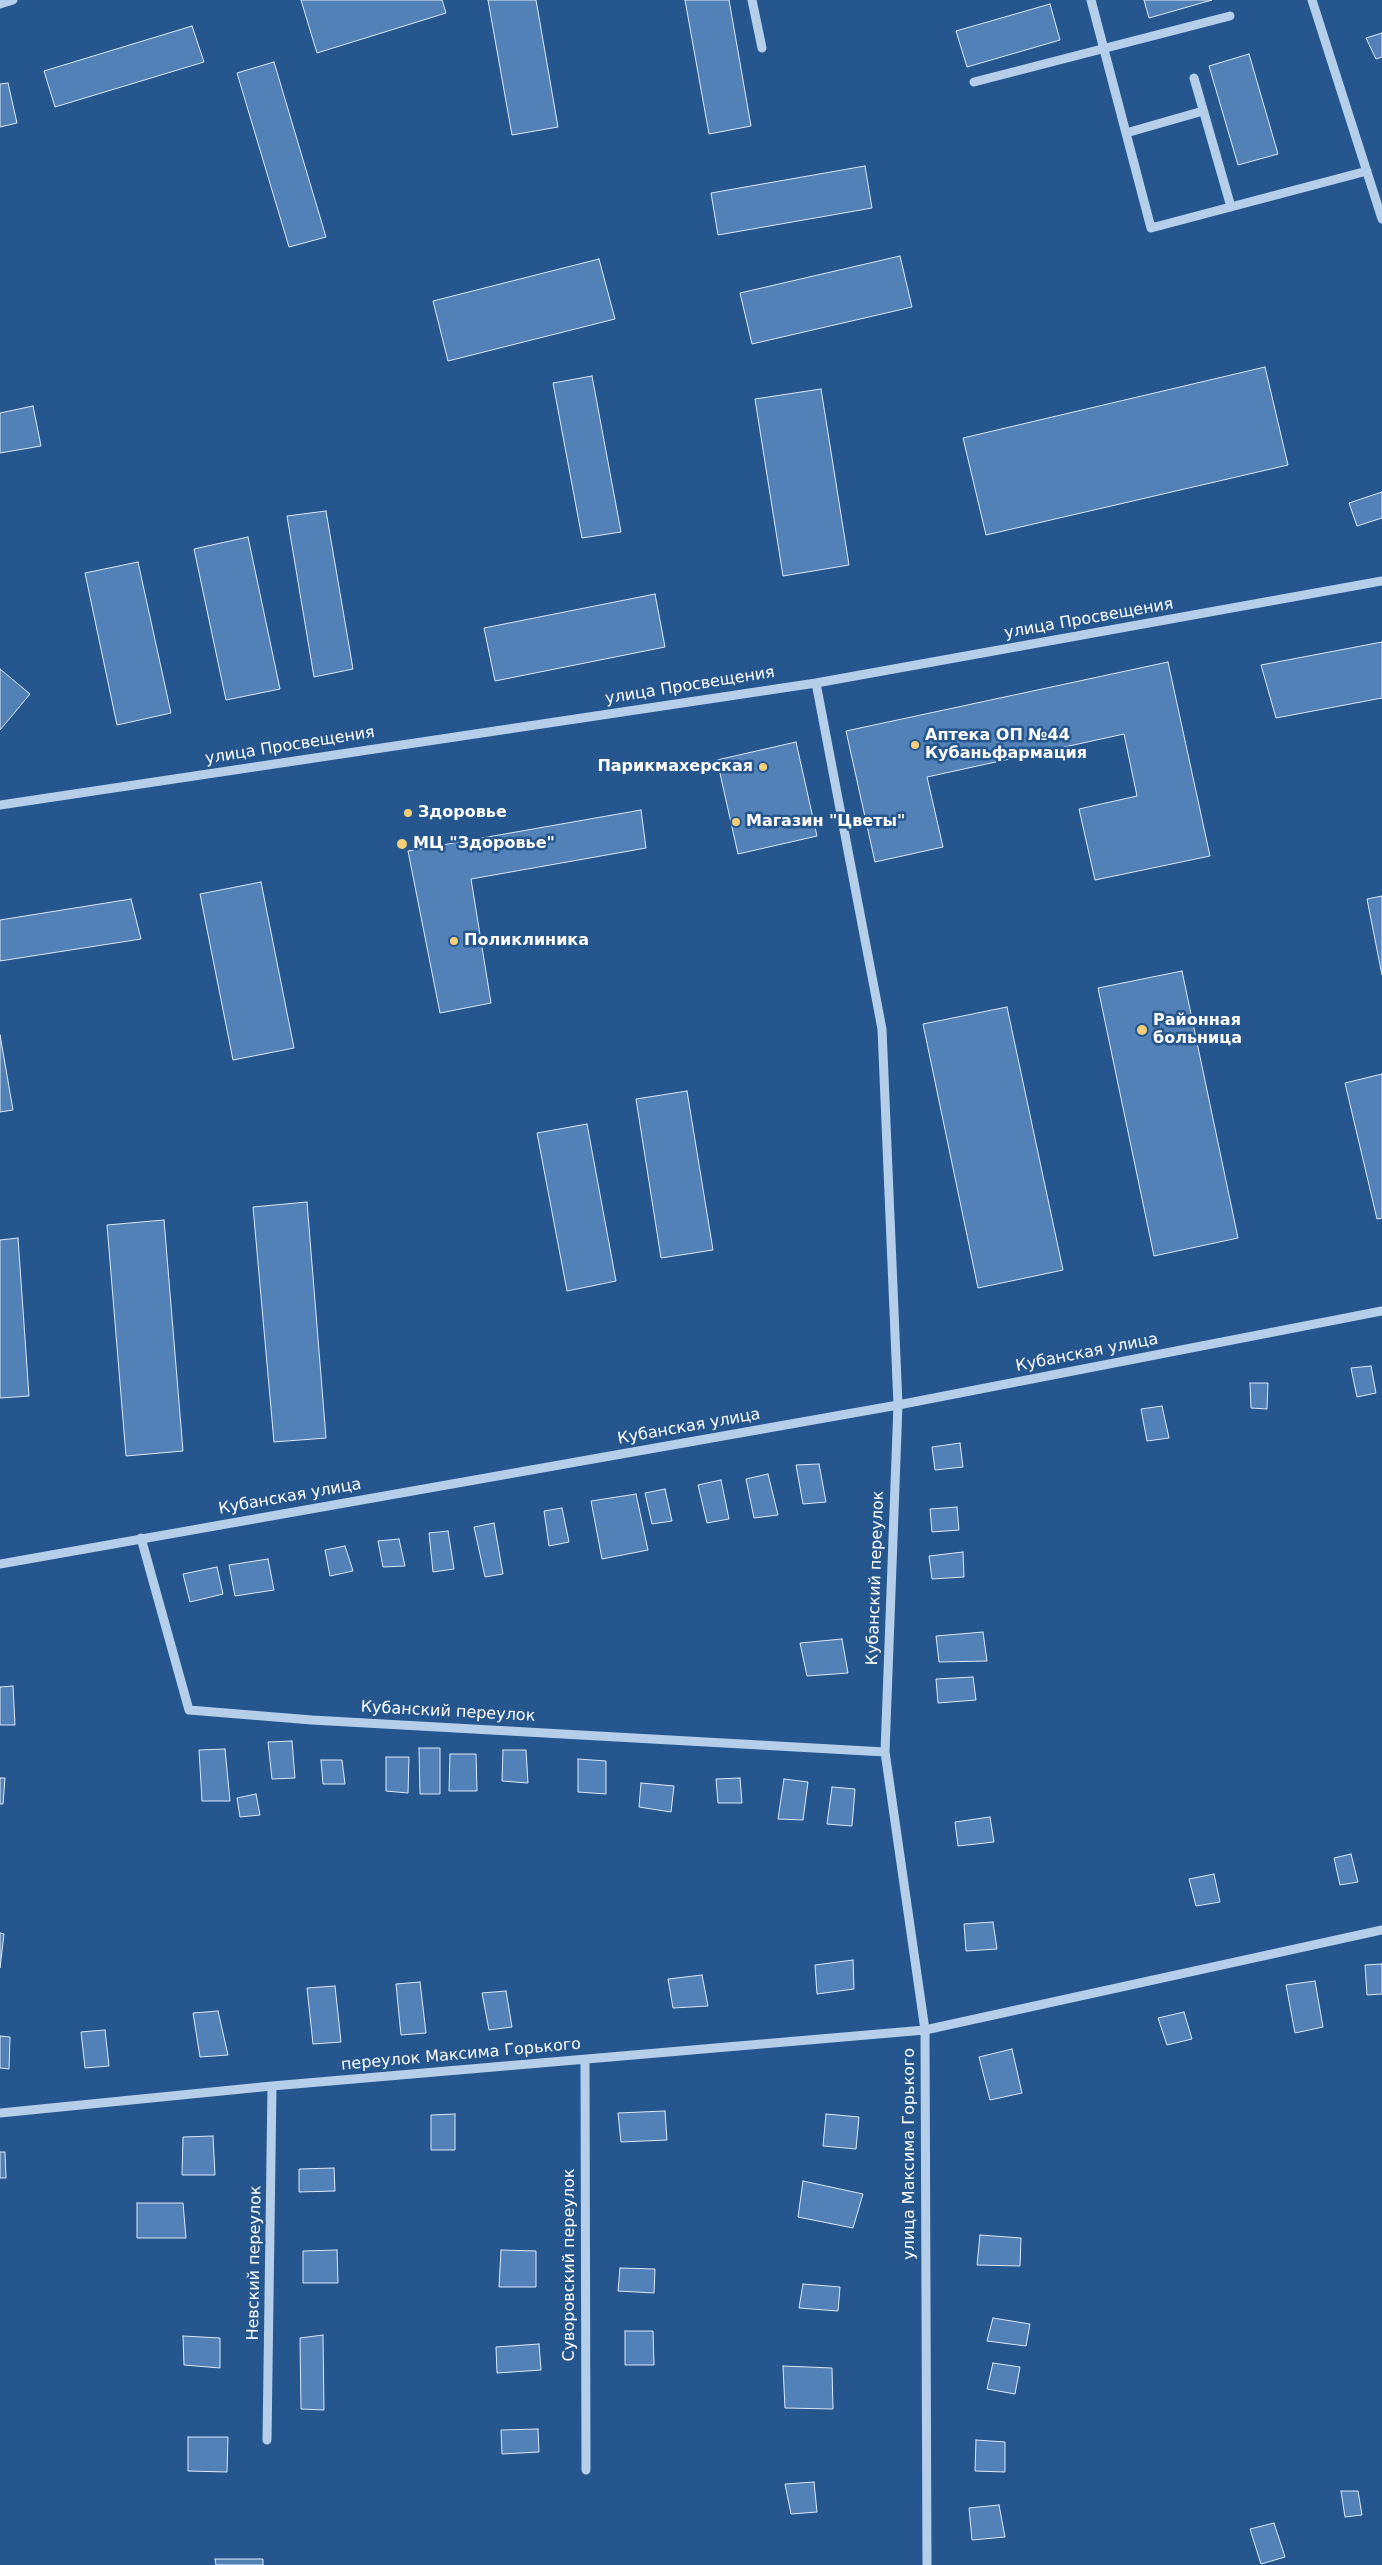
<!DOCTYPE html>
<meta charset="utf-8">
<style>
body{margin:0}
canvas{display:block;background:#25568e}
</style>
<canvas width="1382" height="2565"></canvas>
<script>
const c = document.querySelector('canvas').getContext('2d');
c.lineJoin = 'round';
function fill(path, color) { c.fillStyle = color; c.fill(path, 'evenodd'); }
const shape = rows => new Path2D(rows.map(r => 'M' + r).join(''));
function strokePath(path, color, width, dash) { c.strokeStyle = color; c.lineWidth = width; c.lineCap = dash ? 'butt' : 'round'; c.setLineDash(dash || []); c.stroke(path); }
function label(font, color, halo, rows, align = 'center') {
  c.font = font + ' "DejaVu Sans",sans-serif'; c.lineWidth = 5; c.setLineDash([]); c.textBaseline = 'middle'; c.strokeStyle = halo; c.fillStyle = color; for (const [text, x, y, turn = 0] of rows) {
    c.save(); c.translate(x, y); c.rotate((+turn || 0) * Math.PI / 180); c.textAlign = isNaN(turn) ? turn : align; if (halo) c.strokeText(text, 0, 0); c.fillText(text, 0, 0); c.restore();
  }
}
const building = shape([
 [301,0,442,0,446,13,317,53,301,0],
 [488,0,536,0,558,127,512,135,488,0],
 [685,0,729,0,751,126,709,134,685,0],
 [1144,0,1212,0,1149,18,1144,0],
 [1050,4,1060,40,967,67,956,31,1050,4],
 [192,26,204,62,55,107,44,71,192,26],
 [1382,33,1382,57,1376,59,1366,38,1382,33],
 [1249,54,1278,154,1238,165,1209,66,1249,54],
 [274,62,326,237,289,247,237,73,274,62],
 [8,83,17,123,0,127,0,84,8,83],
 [865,166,872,208,718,235,711,193,865,166],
 [900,256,912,307,752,344,740,293,900,256],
 [599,259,615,319,448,361,433,301,599,259],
 [1265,367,1288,465,986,535,963,438,1265,367],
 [592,376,621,532,582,538,553,383,592,376],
 [821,389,849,565,783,576,755,399,821,389],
 [33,406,41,446,0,453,0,413,33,406],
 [1382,492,1382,518,1357,526,1349,503,1382,492],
 [326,511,353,669,314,677,287,516,326,511],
 [248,537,280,689,226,700,194,549,248,537],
 [138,562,171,713,117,725,85,573,138,562],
 [655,594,665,647,495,681,484,628,655,594],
 [1382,642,1382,698,1276,718,1261,665,1382,642],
 [1168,662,1210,856,1095,880,1079,809,1137,796,1124,734,927,777,943,847,875,862,846,731,1168,662],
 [0,669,30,694,0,730,0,669],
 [796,742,817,836,738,854,717,760,796,742],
 [641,810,646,848,471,879,491,1003,440,1013,408,851,641,810],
 [261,882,294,1048,233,1060,200,894,261,882],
 [1382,896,1382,975,1367,899,1382,896],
 [131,899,141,939,0,961,0,920,131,899],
 [1182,971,1238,1238,1154,1256,1098,988,1182,971],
 [1007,1007,1063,1270,978,1288,923,1024,1007,1007],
 [0,1035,13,1110,0,1112,0,1035],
 [1382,1074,1382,1218,1377,1219,1345,1083,1382,1074],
 [687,1091,713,1250,661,1258,636,1099,687,1091],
 [587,1124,616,1281,567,1291,537,1133,587,1124],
 [307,1202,326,1438,274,1442,253,1207,307,1202],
 [164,1220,183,1451,126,1456,107,1225,164,1220],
 [18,1238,29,1396,0,1398,0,1240,18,1238],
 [1371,1366,1376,1393,1357,1397,1351,1368,1371,1366],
 [1250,1383,1268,1383,1267,1409,1251,1408,1250,1383],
 [1162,1406,1169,1438,1147,1441,1141,1409,1162,1406],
 [960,1443,963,1467,935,1470,932,1447,960,1443],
 [819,1464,826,1502,803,1504,796,1465,819,1464],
 [768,1474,778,1515,754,1518,746,1479,768,1474],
 [721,1480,729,1519,707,1523,698,1485,721,1480],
 [665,1489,672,1521,652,1524,645,1493,665,1489],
 [636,1494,648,1550,602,1559,591,1501,636,1494],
 [957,1507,959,1530,932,1532,930,1509,957,1507],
 [562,1508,569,1542,549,1546,544,1511,562,1508],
 [494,1523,503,1574,485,1577,474,1527,494,1523],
 [448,1531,454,1569,433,1572,429,1533,448,1531],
 [399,1539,405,1566,383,1567,378,1541,399,1539],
 [345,1546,353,1571,330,1576,325,1550,345,1546],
 [963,1552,964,1577,932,1579,929,1556,963,1552],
 [268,1559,274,1590,235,1596,229,1565,268,1559],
 [217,1567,223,1594,190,1602,183,1574,217,1567],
 [983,1632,987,1661,939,1662,936,1636,983,1632],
 [842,1639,848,1673,807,1676,800,1643,842,1639],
 [973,1677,976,1700,938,1703,936,1679,973,1677],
 [13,1686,15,1725,0,1725,0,1687,13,1686],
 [292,1741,295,1778,272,1779,268,1742,292,1741],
 [419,1748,440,1748,440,1794,420,1794,419,1748],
 [225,1749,230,1801,202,1801,199,1750,225,1749],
 [503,1750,526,1750,528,1783,502,1781,503,1750],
 [450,1754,476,1754,477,1791,449,1791,450,1754],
 [386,1757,409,1757,408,1793,386,1791,386,1757],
 [578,1759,606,1761,606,1794,578,1792,578,1759],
 [321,1760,342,1760,345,1784,323,1784,321,1760],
 [0,1778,5,1778,3,1804,0,1804,0,1778],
 [740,1778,742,1803,718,1803,716,1779,740,1778],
 [784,1779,808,1782,803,1820,778,1819,784,1779],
 [641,1783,674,1786,671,1812,639,1807,641,1783],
 [832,1787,855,1789,852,1826,827,1824,832,1787],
 [256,1794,260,1815,240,1817,237,1798,256,1794],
 [990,1817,994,1842,958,1846,955,1822,990,1817],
 [1351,1854,1358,1882,1340,1885,1334,1858,1351,1854],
 [1214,1874,1220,1902,1196,1906,1189,1879,1214,1874],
 [993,1922,997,1949,966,1951,964,1924,993,1922],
 [0,1933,4,1934,0,1968,0,1933],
 [853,1960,854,1989,817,1994,815,1965,853,1960],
 [1382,1964,1382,1994,1367,1995,1365,1965,1382,1964],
 [702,1975,708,2006,673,2008,668,1979,702,1975],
 [1315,1981,1323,2027,1295,2033,1286,1985,1315,1981],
 [420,1982,426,2033,401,2035,396,1984,420,1982],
 [335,1986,341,2042,313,2044,307,1988,335,1986],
 [506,1991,512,2027,489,2030,482,1993,506,1991],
 [218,2011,228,2055,200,2057,193,2013,218,2011],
 [1184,2012,1192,2039,1167,2045,1158,2018,1184,2012],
 [105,2030,109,2066,85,2068,81,2032,105,2030],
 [0,2036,10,2037,9,2069,0,2068,0,2036],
 [1012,2049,1022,2093,990,2100,979,2057,1012,2049],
 [665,2111,667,2140,621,2142,618,2113,665,2111],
 [455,2114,455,2150,431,2150,431,2115,455,2114],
 [826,2114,859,2117,856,2149,823,2146,826,2114],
 [213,2136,215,2175,182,2175,183,2137,213,2136],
 [0,2152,5,2152,6,2178,0,2178,0,2152],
 [334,2168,335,2191,299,2192,299,2169,334,2168],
 [803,2181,863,2194,853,2228,798,2217,803,2181],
 [137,2203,183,2203,186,2238,137,2238,137,2203],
 [980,2235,1021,2238,1020,2266,977,2265,980,2235],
 [337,2250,338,2283,303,2283,303,2251,337,2250],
 [501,2250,536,2251,536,2287,499,2287,501,2250],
 [620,2268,655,2269,654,2293,618,2291,620,2268],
 [803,2284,840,2287,838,2311,799,2308,803,2284],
 [993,2318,1030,2324,1026,2346,987,2341,993,2318],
 [625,2331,653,2331,654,2365,625,2365,625,2331],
 [323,2335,324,2410,301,2409,300,2338,323,2335],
 [183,2336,220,2338,220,2368,184,2365,183,2336],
 [539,2344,541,2370,497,2373,496,2347,539,2344],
 [993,2363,1020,2367,1015,2394,987,2389,993,2363],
 [783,2366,832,2368,833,2409,785,2408,783,2366],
 [538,2429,539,2452,502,2454,501,2430,538,2429],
 [188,2437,228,2437,227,2472,188,2471,188,2437],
 [976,2440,1005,2442,1005,2472,975,2471,976,2440],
 [814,2482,817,2512,791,2514,785,2484,814,2482],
 [1341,2491,1358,2491,1362,2515,1345,2517,1341,2491],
 [999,2505,1005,2537,972,2540,969,2508,999,2505],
 [1274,2523,1285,2557,1261,2564,1250,2529,1274,2523],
 [215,2559,263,2559,263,2565,216,2565,215,2559]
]);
const minor = shape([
 [752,0,762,48],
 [1091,0,1151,228,1367,171],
 [1312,0,1382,219],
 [0,4,13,0],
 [1194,78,1231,207],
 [974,82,1230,16],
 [1126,133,1203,111],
 [816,683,882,1029,898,1405,885,1752,925,2030,927,2565],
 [0,805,816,683,1382,581],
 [141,1538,189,1710,312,1720,885,1752],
 [0,1564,898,1405,1382,1311],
 [585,2060,586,2470],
 [0,2113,272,2086,925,2030,1382,1930],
 [267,2440,272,2086]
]);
const markers = [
 [915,745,5,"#f5ce7a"],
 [763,767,5,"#f5ce7a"],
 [408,813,5,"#f5ce7a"],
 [736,822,5,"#f5ce7a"],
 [402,844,6,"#f5ce7a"],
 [454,941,5,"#f5ce7a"],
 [1142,1030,6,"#f5ce7a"]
];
const streetNames = [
 ["улица Просвещения",1089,619,-10],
 ["улица Просвещения",690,686,-9],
 ["улица Просвещения",290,746,-9],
 ["Кубанская улица",1087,1353,-11],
 ["Кубанская улица",689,1427,-10],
 ["Кубанская улица",290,1497,-10],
 ["Кубанский переулок",876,1578,-88],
 ["Кубанский переулок",448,1712,3],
 ["переулок Максима Горького",461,2055,-5],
 ["улица Максима Горького",910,2154,-90],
 ["Невский переулок",255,2263,-89],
 ["Суворовский переулок",570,2265,-90]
];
const poiNames = [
 ["Аптека ОП №44",925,736],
 ["Кубаньфармация",925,754],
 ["Парикмахерская",753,767,"right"],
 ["Здоровье",418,813],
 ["Магазин \"Цветы\"",746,822],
 ["МЦ \"Здоровье\"",413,844],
 ["Поликлиника",464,941],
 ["Районная",1153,1021],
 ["больница",1153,1039]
];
fill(building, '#5281b7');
strokePath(building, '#dae9f8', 1);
strokePath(minor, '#b5cfeb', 9);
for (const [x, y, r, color] of markers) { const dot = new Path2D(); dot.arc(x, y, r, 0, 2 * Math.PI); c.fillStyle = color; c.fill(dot); strokePath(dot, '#25568e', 2); }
label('16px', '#fff', '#25568e', streetNames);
label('bold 16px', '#fff', '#25568e', poiNames, 'left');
</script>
